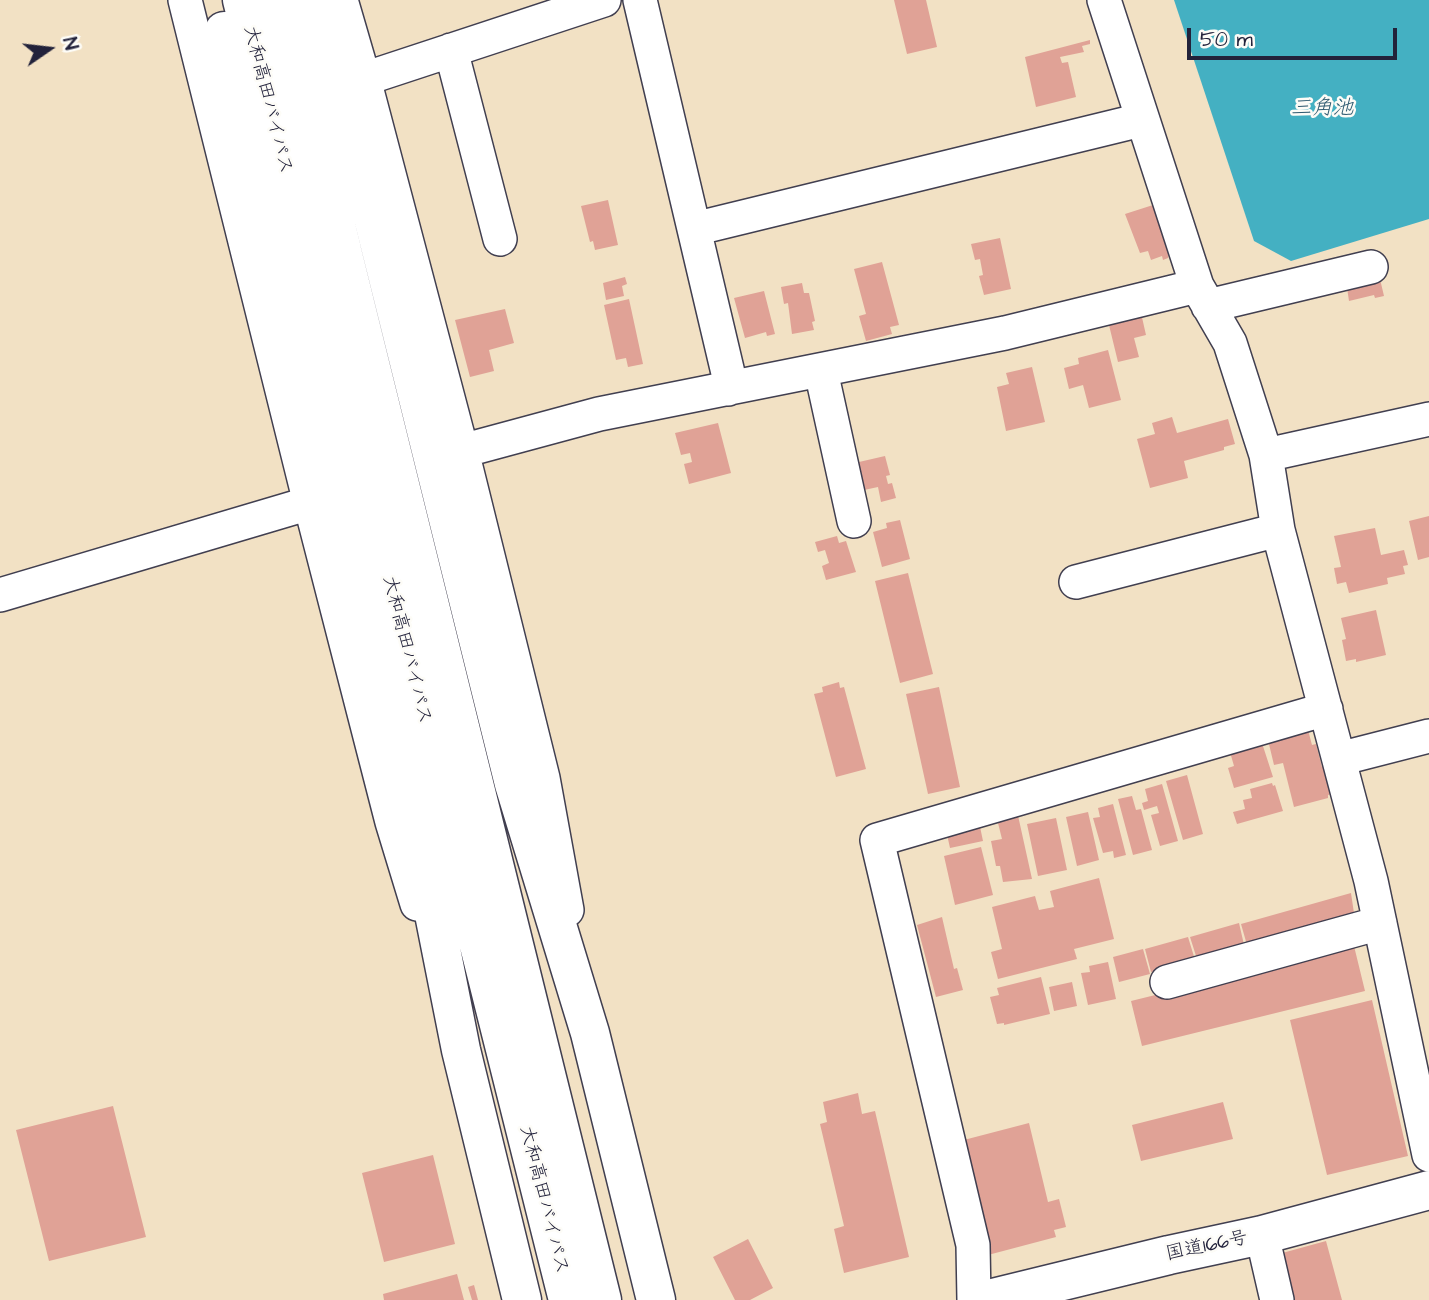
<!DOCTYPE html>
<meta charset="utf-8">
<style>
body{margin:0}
#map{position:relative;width:1429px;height:1300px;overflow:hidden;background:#f2e1c4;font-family:"Architects Daughter",sans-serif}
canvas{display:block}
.north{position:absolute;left:14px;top:14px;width:70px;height:70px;-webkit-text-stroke:5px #fdfcf7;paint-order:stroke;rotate:76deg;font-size:19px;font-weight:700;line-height:28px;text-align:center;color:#22223b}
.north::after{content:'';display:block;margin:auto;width:24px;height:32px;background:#22223b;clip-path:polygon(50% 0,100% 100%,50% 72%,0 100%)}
.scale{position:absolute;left:1187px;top:28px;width:210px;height:32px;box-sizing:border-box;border:4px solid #22223b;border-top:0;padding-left:9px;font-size:21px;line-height:24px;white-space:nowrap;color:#22223b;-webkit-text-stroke:5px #fdfcf7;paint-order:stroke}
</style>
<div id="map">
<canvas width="1429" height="1300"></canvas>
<div class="north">N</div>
<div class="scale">50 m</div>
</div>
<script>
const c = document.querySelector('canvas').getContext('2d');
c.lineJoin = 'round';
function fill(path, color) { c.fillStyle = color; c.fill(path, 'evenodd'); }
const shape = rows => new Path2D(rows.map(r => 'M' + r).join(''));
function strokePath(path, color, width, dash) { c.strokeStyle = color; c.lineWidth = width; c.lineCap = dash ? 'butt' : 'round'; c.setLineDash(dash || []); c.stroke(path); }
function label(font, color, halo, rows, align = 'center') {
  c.font = font + ' "Architects Daughter","Klee One",sans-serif'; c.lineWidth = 5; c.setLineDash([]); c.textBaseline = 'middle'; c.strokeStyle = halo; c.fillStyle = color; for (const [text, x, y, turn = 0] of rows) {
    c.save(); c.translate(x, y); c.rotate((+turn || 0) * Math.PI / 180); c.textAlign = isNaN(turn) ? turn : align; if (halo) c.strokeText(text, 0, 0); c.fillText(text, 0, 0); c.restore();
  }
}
const water = shape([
 [1174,0,1429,0,1429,219,1291,261,1254,241]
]);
const building = shape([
 [894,0,926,0,937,47,907,54],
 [1090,40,1090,44,1082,46,1084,52,1060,57,1062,63,1068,62,1076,97,1036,107,1025,57],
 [608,200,618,245,595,250,593,241,590,242,581,206],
 [1153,205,1169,254,1168,258,1163,260,1162,256,1151,260,1148,251,1140,253,1125,214],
 [1000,238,1011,289,984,295,979,276,983,275,980,259,975,260,971,244],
 [882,262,899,325,890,327,892,334,866,341,859,316,866,314,854,269],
 [625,277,627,284,622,286,624,296,606,300,603,283],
 [1380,279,1384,296,1375,298,1374,295,1349,301,1346,281],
 [802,283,804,293,809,293,815,321,812,322,814,330,792,334,788,303,784,304,781,287],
 [764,291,775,334,767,336,766,332,745,338,734,298],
 [629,299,643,364,628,367,626,358,616,360,604,305],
 [505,309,514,343,489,350,494,371,470,377,455,320],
 [1141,313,1146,335,1134,338,1139,357,1118,362,1108,321],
 [1108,350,1121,400,1089,408,1083,385,1069,389,1064,368,1079,364,1078,358],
 [1032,367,1045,422,1006,431,997,387,1009,384,1006,373],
 [1172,417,1177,433,1228,419,1235,444,1224,447,1224,450,1184,461,1188,478,1150,488,1137,439,1155,434,1152,423],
 [718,423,731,473,689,484,684,464,692,462,690,453,681,455,675,433],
 [885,456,890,475,886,476,888,484,892,483,896,498,881,502,878,487,864,490,858,467,859,462],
 [1429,516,1429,557,1418,560,1409,521],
 [900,520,910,559,882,567,873,532,887,528,886,523],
 [1375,528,1381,555,1404,550,1408,565,1403,566,1405,574,1387,578,1388,584,1349,593,1346,582,1337,584,1334,568,1341,567,1334,536],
 [837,536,839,543,846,541,856,572,826,580,822,566,829,563,825,550,818,552,815,542],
 [908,573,933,674,900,683,875,581],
 [1376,610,1386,655,1356,662,1356,659,1346,661,1342,640,1346,639,1341,618],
 [839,682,840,688,844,687,866,769,836,777,814,694,823,692,822,687],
 [939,687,960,787,928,794,906,694],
 [1308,730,1312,745,1316,744,1322,767,1325,766,1332,794,1328,795,1328,798,1294,807,1283,763,1274,765,1268,740],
 [1262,743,1273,777,1234,788,1228,768,1234,766,1230,752],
 [1187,775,1203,834,1183,840,1166,781],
 [1272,783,1273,786,1275,785,1283,811,1237,824,1233,812,1245,809,1243,800,1252,798,1250,789],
 [1162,784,1178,841,1160,846,1151,815,1159,813,1157,806,1144,810,1142,803,1148,801,1145,789],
 [1132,796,1136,810,1141,809,1152,850,1133,855,1118,799],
 [1113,804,1126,855,1114,858,1113,851,1103,853,1093,818,1100,817,1098,808],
 [1017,811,1032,879,1003,882,1000,866,996,866,991,841,1002,839,996,815],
 [1088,812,1099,860,1077,866,1066,817],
 [1056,818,1067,870,1038,876,1027,824],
 [979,822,983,841,950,848,946,830],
 [981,847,993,895,955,905,944,856],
 [1099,878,1114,939,1074,949,1077,959,998,979,991,952,1002,949,992,907,1035,896,1039,910,1054,907,1050,891],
 [1351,893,1355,920,1247,945,1241,924],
 [942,917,954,969,957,968,963,990,936,997,917,925],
 [1239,923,1245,949,1197,959,1190,937],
 [1188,937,1196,963,1151,972,1145,949],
 [1354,946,1365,991,1142,1046,1131,1001],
 [1143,949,1150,974,1119,982,1113,957],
 [1108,962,1116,999,1088,1005,1081,973,1090,972,1089,966],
 [1041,977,1050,1014,1004,1025,1004,1023,997,1024,990,997,999,995,997,988],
 [1072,982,1077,1006,1054,1011,1049,987],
 [1372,1000,1408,1156,1327,1175,1290,1020],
 [858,1093,862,1114,875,1111,909,1257,844,1273,834,1229,844,1226,820,1124,827,1122,823,1102],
 [1223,1102,1233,1139,1141,1161,1132,1125],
 [113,1106,146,1237,49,1261,16,1130],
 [1029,1123,1048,1202,1059,1199,1066,1227,1054,1230,1056,1237,988,1255,960,1141],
 [433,1155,455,1244,384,1262,362,1173],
 [748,1239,773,1288,750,1300,735,1300,713,1257],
 [1326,1241,1342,1300,1288,1300,1275,1255],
 [457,1274,464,1300,384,1300,383,1294],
 [474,1285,478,1300,472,1300,468,1287]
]);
const minor = shape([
 [185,0,310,503,392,822,417,904],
 [341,0,364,79,462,451,543,778,567,910],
 [640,0,728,373,728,389],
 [1104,0,1197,286,1230,343,1266,455,1278,530,1371,881,1429,1155],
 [451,50,500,239],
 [364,79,604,0],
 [694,229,1141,120],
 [1208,306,1371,267],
 [821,371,854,521],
 [462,451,599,414,1005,333,1197,286],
 [1266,455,1429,419],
 [1076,582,1278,530],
 [0,595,310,503],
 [1339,759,1429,736],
 [1167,982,1380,923],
 [1262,1235,1277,1300],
 [974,1300,973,1245,877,840,1326,709]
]);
const highway = shape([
 [242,0,568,1300],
 [280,0,602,1300],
 [311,0,348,117,514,784,590,1033,656,1300],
 [224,31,248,144,415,818,461,1050,522,1300],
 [985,1300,1169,1255,1262,1235,1429,1190]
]);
const streetNames = [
 ["大和高田バイパス",267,100,76],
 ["大和高田バイパス",406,650,76],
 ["大和高田バイパス",543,1200,76],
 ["国道166号",1207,1247,-12]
];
const waterNames = [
 ["三角池",1322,110]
];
fill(water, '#44b0c2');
fill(building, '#e0a296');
strokePath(minor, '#413f50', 36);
strokePath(highway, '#413f50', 41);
strokePath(minor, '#fff', 33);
strokePath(highway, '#fff', 38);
label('19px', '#22223b', '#fdfcf7', streetNames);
label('italic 21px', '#305b71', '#fdfcf7', waterNames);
</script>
